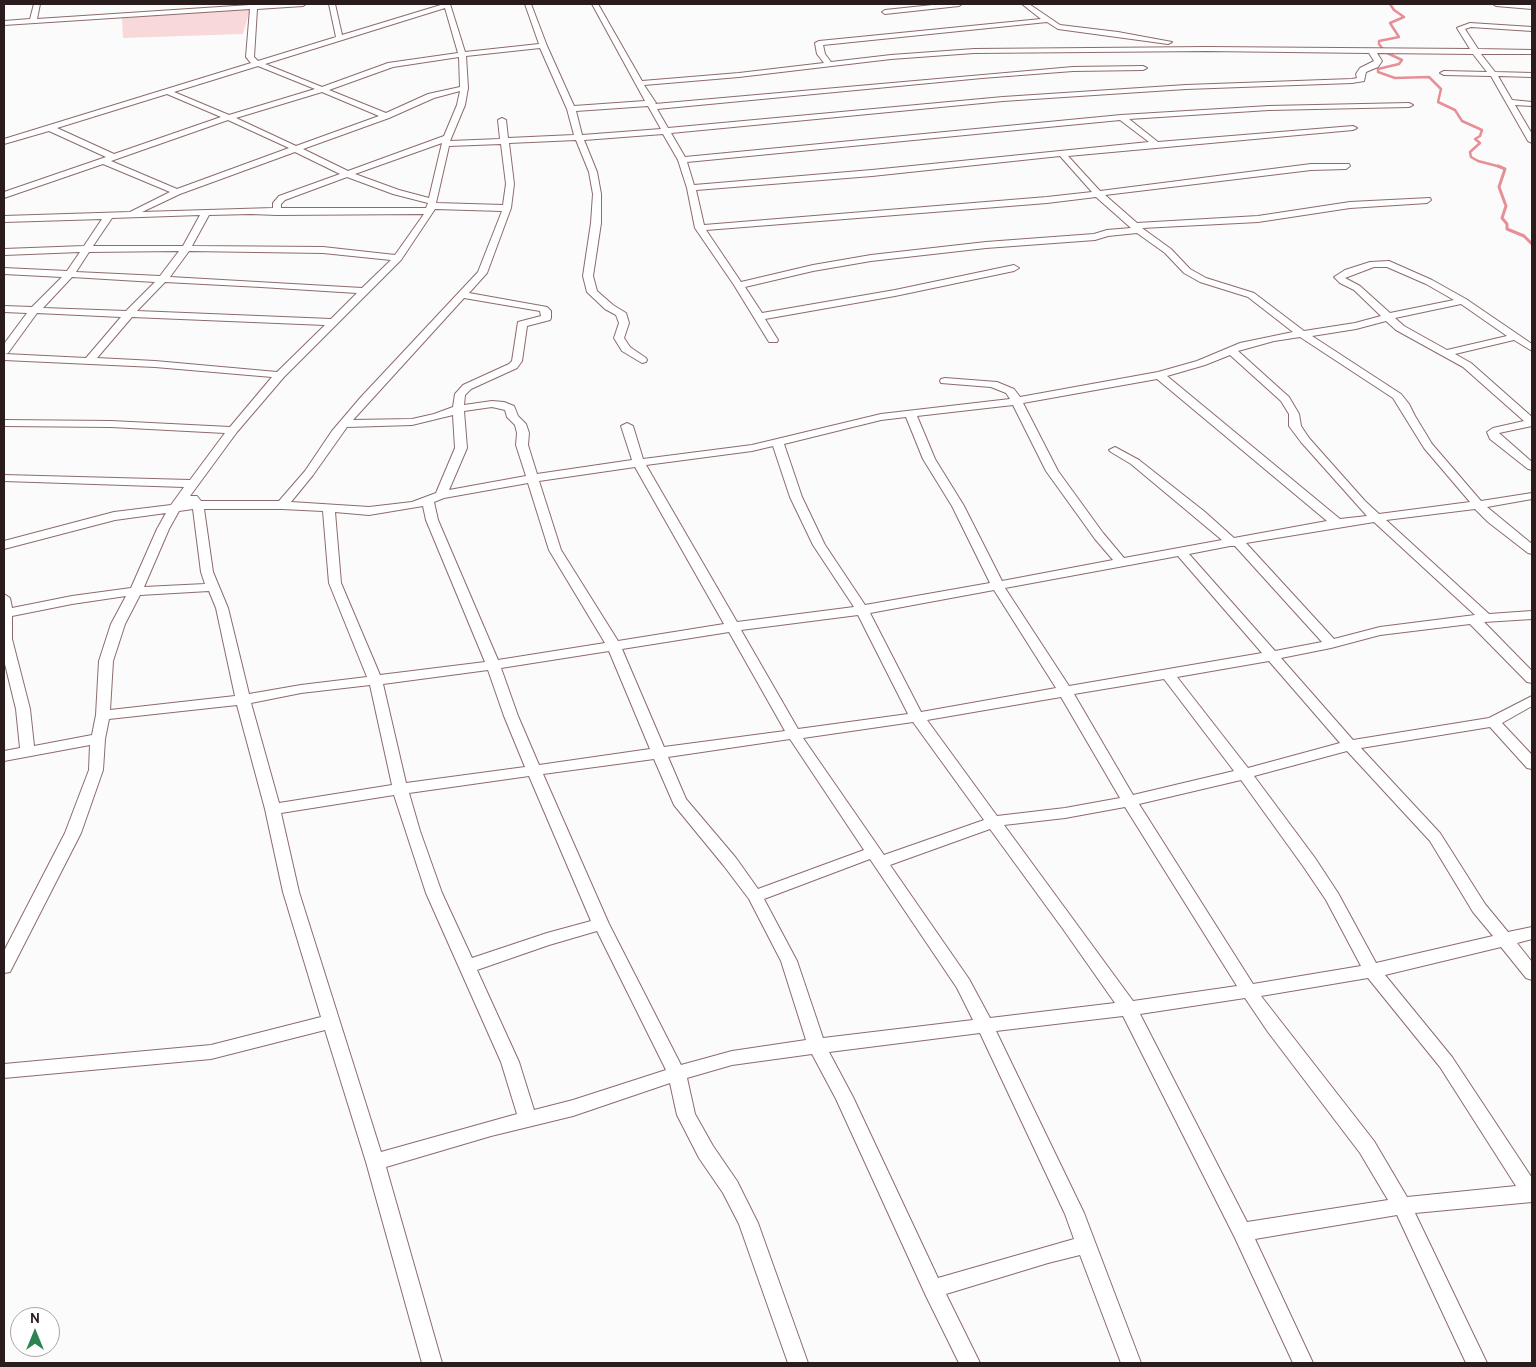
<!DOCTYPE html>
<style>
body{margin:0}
#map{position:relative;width:1536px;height:1367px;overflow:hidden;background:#fbfbfb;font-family:Cabin,sans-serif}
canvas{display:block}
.frame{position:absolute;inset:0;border:5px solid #2a1c1d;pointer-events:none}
.north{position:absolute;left:10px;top:1307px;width:50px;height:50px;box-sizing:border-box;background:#fff;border:1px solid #aaa4a5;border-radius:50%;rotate:0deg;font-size:14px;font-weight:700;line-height:20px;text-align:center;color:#2a1c1d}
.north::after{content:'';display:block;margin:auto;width:18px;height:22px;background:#2e8355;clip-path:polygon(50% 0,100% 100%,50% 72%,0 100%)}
</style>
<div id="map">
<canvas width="1536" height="1367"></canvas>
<div class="frame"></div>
<div class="north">N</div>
</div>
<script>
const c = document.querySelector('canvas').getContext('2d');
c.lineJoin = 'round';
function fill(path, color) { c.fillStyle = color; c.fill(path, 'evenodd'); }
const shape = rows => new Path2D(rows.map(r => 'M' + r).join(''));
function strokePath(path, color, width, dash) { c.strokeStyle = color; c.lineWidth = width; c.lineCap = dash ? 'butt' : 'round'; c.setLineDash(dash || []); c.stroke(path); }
const green = shape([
 [250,9,243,34,123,38,122,18]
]);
const streamFar1 = shape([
 [1390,4,1394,10,1404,17,1390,23,1399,37,1379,41,1379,44,1385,52,1402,60,1399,64,1378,69,1378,72,1395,78,1429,77,1441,89,1438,102,1455,110,1462,121,1482,130,1480,136,1475,139,1480,143,1470,152,1471,157,1478,161,1501,167]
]);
const stream = shape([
 [1498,166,1505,169,1499,187,1506,206,1502,218,1507,224,1507,229,1524,236,1532,244]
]);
const minor = shape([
 [34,4,40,4,37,19,250,5,251,4,306,4,303,6,257,9,254,57,258,61,336,37,329,4,335,4,342,35,444,4,450,4,465,52,539,44,525,4,531,4,547,46,574,106,645,101,592,4,598,4,642,81,739,73,824,63,817,54,815,43,819,41,1041,19,1022,4,1029,4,1060,25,1118,32,1172,42,1168,44,1058,29,1047,22,823,45,825,54,831,62,891,55,974,49,1207,47,1470,49,1457,28,1459,27,1470,23,1532,27,1532,31,1471,27,1465,29,1478,49,1532,50,1532,54,1481,54,1495,72,1532,73,1532,77,1498,76,1512,100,1532,102,1532,106,1515,105,1532,134,1532,143,1528,141,1491,76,1444,75,1440,73,1444,71,1487,72,1473,54,1377,53,1382,61,1378,67,1366,72,1364,81,1352,83,1186,89,1003,101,671,133,685,157,1121,115,1269,106,1409,103,1413,105,1409,107,1269,110,1129,119,1158,142,1353,126,1357,128,1353,130,1068,156,1100,191,1311,164,1349,164,1350,166,1346,169,1311,170,1105,195,1137,223,1258,216,1350,202,1430,198,1431,200,1427,203,1350,208,1258,222,1142,228,1171,249,1190,269,1206,278,1254,293,1304,331,1355,323,1381,316,1354,290,1340,283,1334,277,1345,270,1370,262,1389,261,1432,280,1466,299,1532,344,1532,351,1514,340,1455,354,1471,363,1532,417,1532,426,1499,433,1532,462,1532,470,1528,469,1490,439,1487,432,1493,428,1524,421,1463,367,1396,330,1386,321,1356,329,1312,336,1401,394,1409,404,1415,416,1432,444,1481,501,1532,493,1532,499,1487,507,1532,544,1532,554,1528,553,1488,522,1475,509,1386,520,1489,614,1532,611,1532,619,1484,622,1532,671,1532,683,1527,682,1470,624,1380,635,1331,648,1281,658,1353,740,1489,718,1532,696,1532,706,1502,723,1532,755,1532,769,1527,768,1490,727,1361,748,1440,833,1485,904,1508,932,1532,927,1532,939,1517,943,1532,962,1532,980,1526,978,1501,947,1385,975,1452,1057,1532,1178,1532,1202,1415,1213,1487,1363,1466,1363,1397,1215,1255,1239,1313,1363,1293,1363,1235,1238,1123,1016,996,1031,1084,1213,1141,1363,1121,1363,1080,1255,1048,1263,946,1294,980,1363,959,1363,926,1296,836,1099,812,1054,732,1065,687,1078,695,1114,713,1146,737,1181,758,1223,808,1363,788,1363,739,1224,723,1193,699,1158,677,1115,670,1083,573,1116,491,1136,386,1167,442,1363,422,1363,366,1162,325,1030,211,1059,4,1078,4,1064,211,1045,321,1017,283,892,265,809,237,705,109,719,105,739,103,770,81,833,10,972,4,973,4,951,65,833,89,770,90,745,4,761,4,751,20,748,16,709,4,660,4,594,10,598,12,608,72,596,131,588,157,529,166,513,115,520,4,549,4,541,114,512,171,505,184,487,4,481,4,475,190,480,225,433,111,427,4,426,4,420,111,421,230,427,272,377,155,367,4,360,4,344,27,313,4,312,4,306,32,307,62,277,4,274,4,268,67,271,80,252,4,255,4,249,84,246,102,219,4,222,4,216,130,212,170,192,103,164,4,198,4,192,106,157,49,131,4,144,4,139,251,63,246,57,250,9,4,25,4,21,30,19,34,4],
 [445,8,458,53,388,63,322,87,265,64,445,8],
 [540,48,567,109,574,135,508,138,506,120,502,118,498,120,500,139,450,141,465,105,468,88,466,56,540,48],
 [1207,51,1369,53,1374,61,1360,68,1356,74,1357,78,1352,79,1186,85,1003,97,668,128,657,109,982,78,1073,71,1143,70,1147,68,1143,66,1073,67,655,104,656,103,644,85,739,77,891,59,974,53,1207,51],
 [459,57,460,87,428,94,386,113,329,90,393,67,459,57],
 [258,66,315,89,229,115,174,92,258,66],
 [460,91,457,105,444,136,348,171,303,149,389,118,434,98,460,91],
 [322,92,379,116,296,146,236,118,322,92],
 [167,94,221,117,114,154,57,128,167,94],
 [648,106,661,129,582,135,576,111,648,106],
 [228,120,289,148,177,189,111,161,228,120],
 [1120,120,1149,142,872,170,694,185,687,162,1120,120],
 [663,134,678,160,687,188,695,228,734,285,769,342,777,342,778,340,765,319,895,296,1014,271,1019,268,1014,265,895,290,762,313,745,287,813,271,871,261,986,248,1095,240,1108,236,1137,233,1165,253,1184,273,1200,282,1248,297,1293,332,1240,343,1197,361,1158,372,1020,397,1014,389,997,382,945,378,941,379,940,381,941,383,991,387,1006,393,1010,399,881,414,752,445,643,459,633,426,627,423,621,426,632,460,537,474,528,445,529,433,526,424,518,416,514,406,504,402,492,401,464,405,465,395,471,389,517,368,522,361,527,326,550,320,551,318,551,311,547,307,469,293,487,273,511,208,514,184,509,143,576,140,589,172,593,194,591,223,583,276,587,292,605,309,616,315,619,323,614,338,622,351,642,363,646,362,647,360,646,358,630,347,624,338,629,323,626,313,613,305,597,291,593,276,601,223,601,194,597,172,584,140,663,134],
 [442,143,429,198,399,190,355,174,442,143],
 [501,144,506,184,503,205,436,203,449,146,501,144],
 [295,152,340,174,279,196,273,203,273,208,142,212,180,194,295,152],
 [1060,156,1092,192,1047,197,704,225,696,190,872,176,1060,156],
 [347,177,393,194,428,203,426,208,281,208,281,204,285,200,347,177],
 [1096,197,1131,228,1107,230,1094,234,986,242,871,255,813,265,741,282,706,230,1047,203,1096,197],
 [435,209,502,211,478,272,361,397,332,431,305,471,279,501,201,501,197,496,190,496,237,432,284,377,401,260,435,209],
 [251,214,277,215,424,214,395,255,323,247,192,246,209,215,251,214],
 [200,215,183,246,93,246,112,218,200,215],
 [179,251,160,276,76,272,89,252,179,251],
 [189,251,323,253,391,260,362,288,170,277,189,251],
 [1374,267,1387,267,1426,284,1454,300,1390,313,1360,286,1345,278,1374,267],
 [72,277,155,282,126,311,43,308,72,277],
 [165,282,261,287,357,293,331,319,137,311,165,282],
 [464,298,540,311,541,316,518,322,512,361,509,364,463,385,455,394,453,407,434,414,412,419,353,420,464,298],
 [1461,304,1507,336,1447,350,1404,326,1395,318,1461,304],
 [37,313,121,317,86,358,5,354,8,353,37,313],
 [132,317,325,325,277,372,155,361,97,358,132,317],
 [1300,337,1393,398,1424,448,1470,502,1379,514,1365,501,1309,438,1301,426,1299,414,1289,397,1238,351,1274,341,1300,337],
 [1230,355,1281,401,1289,414,1289,426,1301,442,1367,516,1340,519,1167,376,1205,365,1230,355],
 [1157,379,1327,521,1234,538,1205,512,1139,460,1115,447,1109,450,1111,452,1131,464,1222,540,1124,558,1103,533,1058,471,1023,403,1157,379],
 [1013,405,1046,471,1095,539,1113,560,1002,581,964,506,935,459,917,416,1013,405],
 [492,407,505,410,507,417,515,425,517,433,516,445,526,476,449,490,467,448,464,411,492,407],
 [453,415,455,448,436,493,412,502,369,507,291,502,313,475,347,427,412,425,453,415],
 [906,417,923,459,952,506,990,583,865,605,825,545,802,497,784,444,881,420,906,417],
 [773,446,790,497,813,545,854,607,737,622,646,465,752,451,773,446],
 [635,467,724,624,618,641,561,550,539,481,635,467],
 [528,483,549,550,605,643,498,660,438,520,434,502,444,498,528,483],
 [423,506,426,520,485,662,380,675,341,583,335,512,369,515,423,506],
 [193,509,201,572,205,584,144,587,169,529,179,511,193,509],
 [204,509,282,509,323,511,329,583,367,677,301,685,249,694,228,608,213,572,204,509],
 [1374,522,1475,615,1380,627,1334,639,1246,543,1374,522],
 [1230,546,1235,546,1322,642,1275,651,1189,554,1230,546],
 [1178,556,1262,653,1069,686,1005,588,1178,556],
 [994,590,1056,688,921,712,870,613,994,590],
 [209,591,216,608,235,696,110,710,113,661,125,624,140,595,209,591],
 [126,596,111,624,99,661,96,715,92,735,34,746,30,709,12,639,12,616,72,604,126,596],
 [858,615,908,714,798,729,741,630,858,615],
 [729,632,785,731,664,747,622,649,729,632],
 [609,651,650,749,539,765,518,716,501,668,609,651],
 [1269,661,1340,743,1248,768,1177,677,1269,661],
 [488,670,504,716,525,767,406,783,383,684,488,670],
 [1164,679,1234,771,1133,795,1074,694,1164,679],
 [370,685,392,785,279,803,251,703,301,693,370,685],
 [1061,697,1120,798,1065,808,997,816,927,720,1061,697],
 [913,722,984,820,884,855,803,738,913,722],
 [790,739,864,850,758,889,736,858,686,799,668,757,790,739],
 [1347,751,1430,841,1473,912,1493,936,1376,963,1338,893,1315,858,1254,776,1347,751],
 [654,759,674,805,724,866,749,899,781,961,806,1040,732,1051,681,1065,609,924,543,774,654,759],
 [529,776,591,921,547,933,472,958,442,893,420,831,409,793,529,776],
 [1241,780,1303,866,1326,900,1361,966,1253,984,1139,804,1241,780],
 [394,795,426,893,501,1062,517,1114,381,1152,299,892,281,813,394,795],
 [1125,807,1237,986,1133,1001,1004,825,1065,818,1125,807],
 [990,829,1063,929,1115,1003,990,1018,969,979,890,865,990,829],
 [870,859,957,988,973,1020,823,1038,797,961,764,899,870,859],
 [597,931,666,1070,573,1100,534,1110,519,1062,477,970,549,945,597,931],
 [1368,978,1440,1067,1516,1186,1407,1197,1374,1141,1261,996,1368,978],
 [1245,998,1268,1032,1360,1153,1388,1200,1247,1222,1140,1014,1245,998],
 [980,1033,1065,1214,1074,1239,938,1278,853,1097,829,1052,980,1033],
 [942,4,962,4,959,6,885,14,882,12,885,10,942,4],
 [1493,4,1532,5,1532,9,1496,6,1493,4]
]);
fill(green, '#f8d8d9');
strokePath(streamFar1, '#e78f96', 2.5);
strokePath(stream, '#e78f96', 3);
strokePath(minor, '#8d6b6d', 2);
fill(minor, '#fff');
</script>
